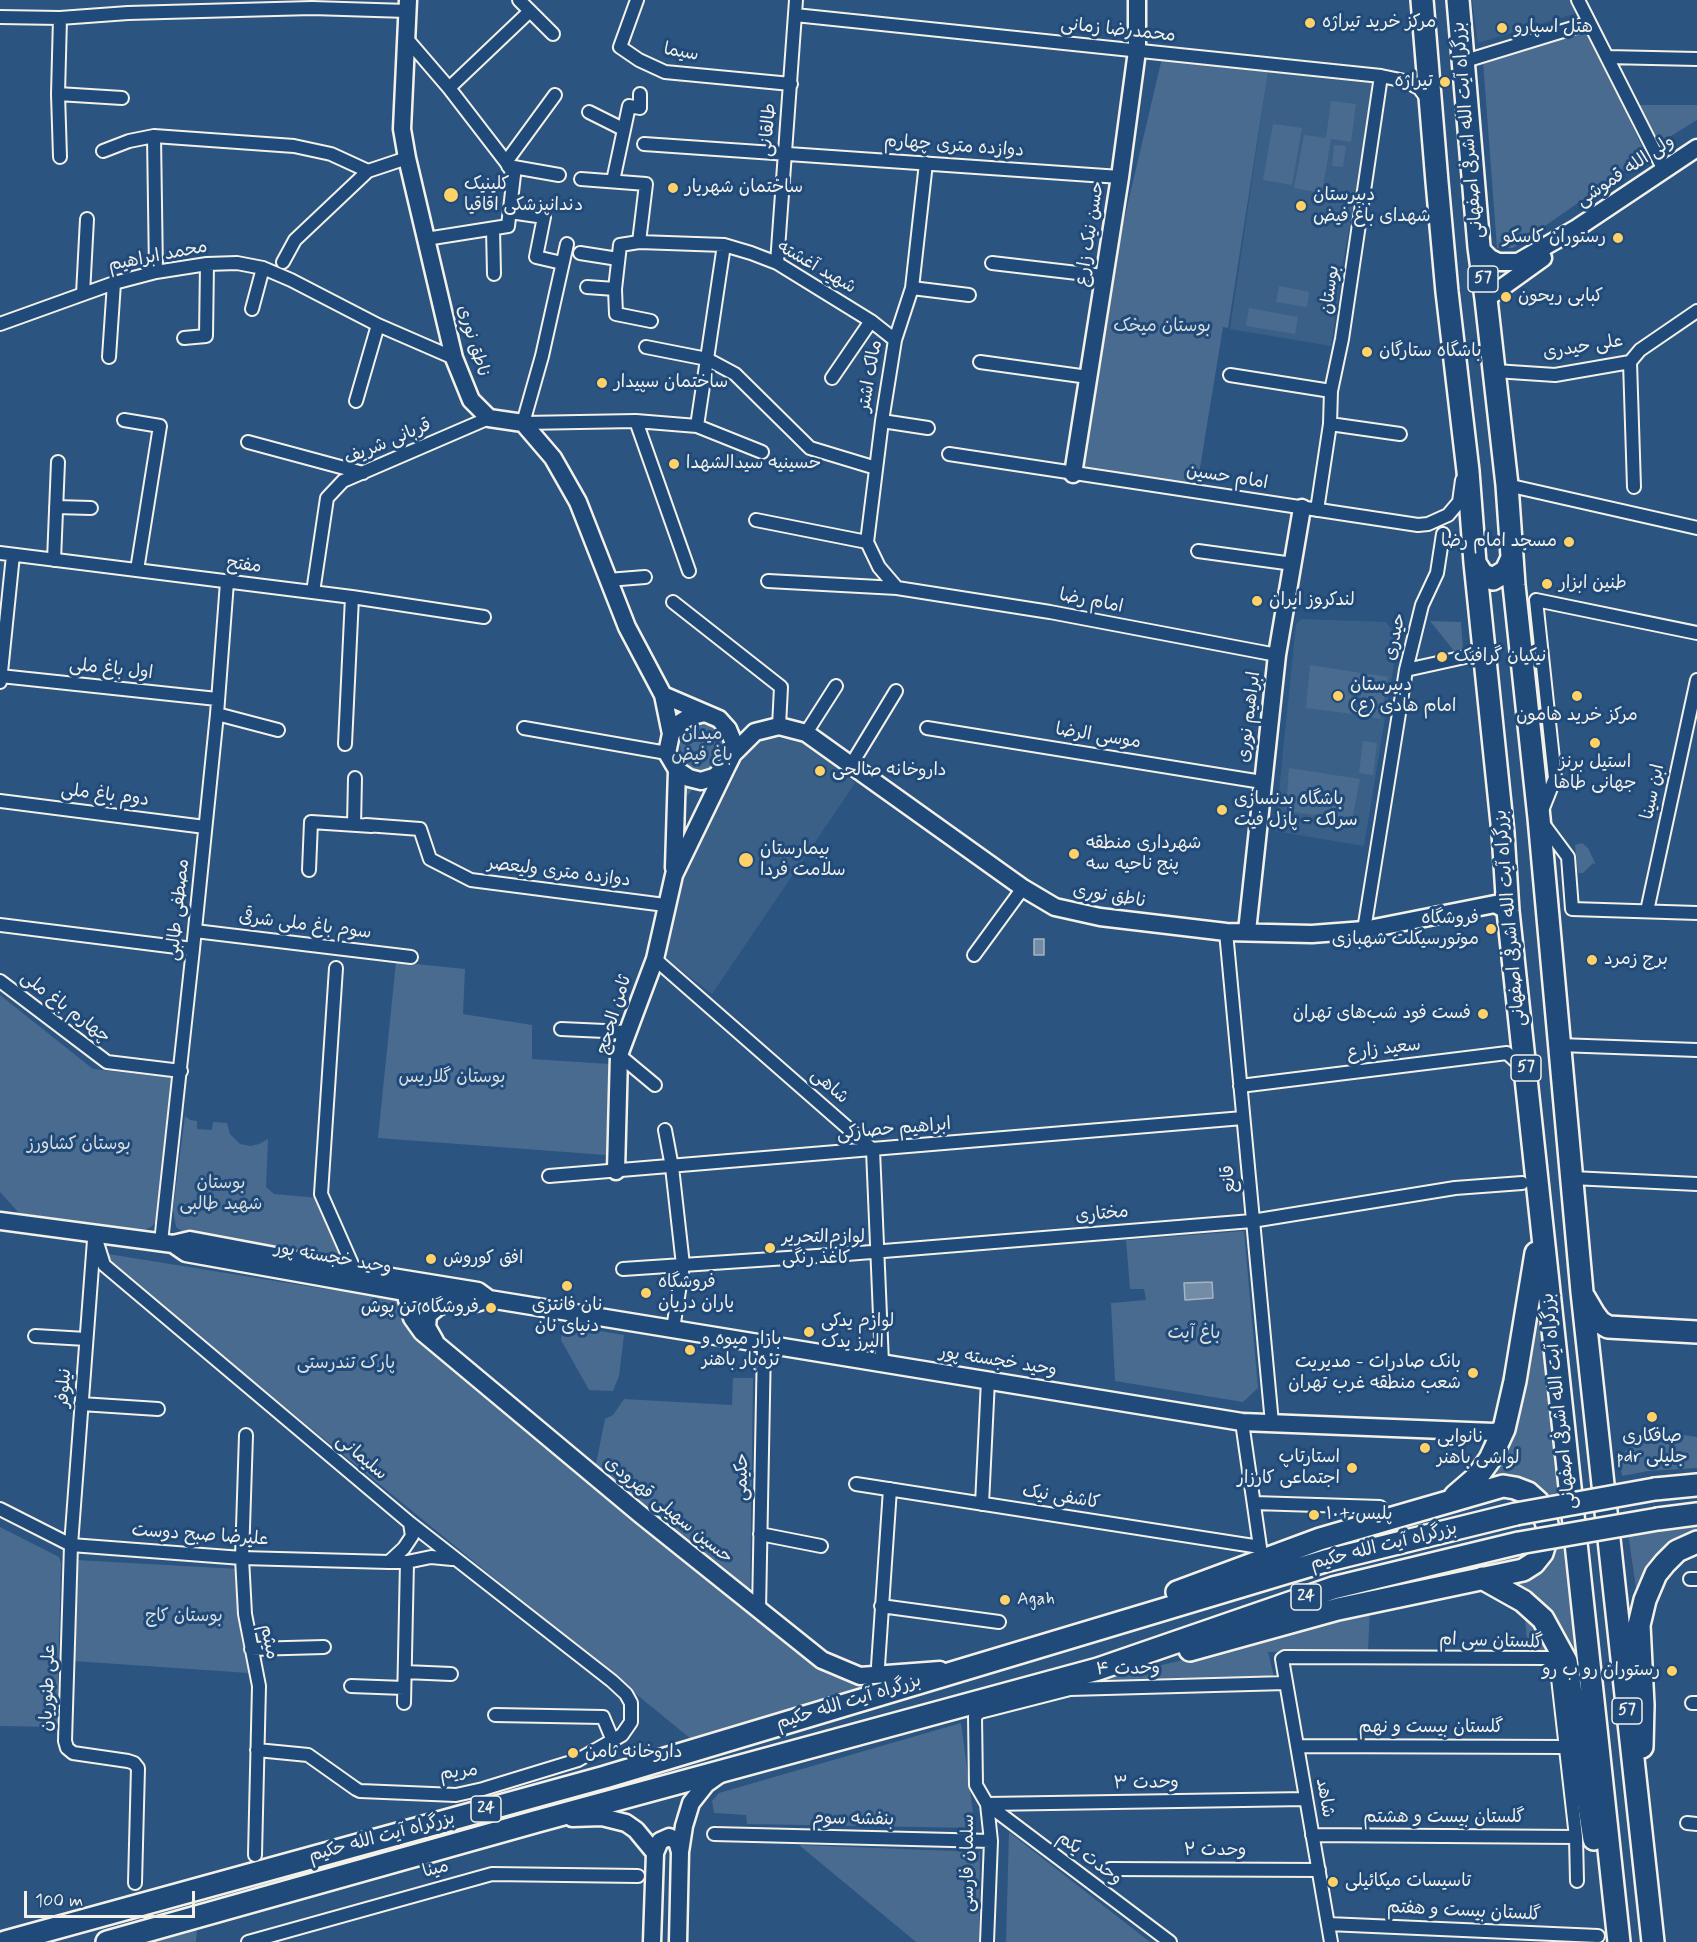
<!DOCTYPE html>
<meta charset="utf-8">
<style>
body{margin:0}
#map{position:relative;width:1697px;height:1942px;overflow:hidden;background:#2c5481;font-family:Mynerve,sans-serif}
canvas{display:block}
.scale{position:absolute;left:24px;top:1891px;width:171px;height:27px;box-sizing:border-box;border:3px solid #f4f1e8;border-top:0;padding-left:8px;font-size:18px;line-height:21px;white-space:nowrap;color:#f4f1e8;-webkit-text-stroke:4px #1f4a7a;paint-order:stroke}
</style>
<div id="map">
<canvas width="1697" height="1942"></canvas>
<div class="scale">100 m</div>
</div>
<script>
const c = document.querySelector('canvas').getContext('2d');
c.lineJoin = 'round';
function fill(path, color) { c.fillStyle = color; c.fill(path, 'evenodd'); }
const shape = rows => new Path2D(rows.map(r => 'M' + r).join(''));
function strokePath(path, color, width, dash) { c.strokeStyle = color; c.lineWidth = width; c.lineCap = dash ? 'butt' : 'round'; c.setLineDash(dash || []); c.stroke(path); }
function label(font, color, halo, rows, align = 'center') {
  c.font = font + ' Mynerve,"Playpen Sans Arabic",sans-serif'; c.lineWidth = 6; c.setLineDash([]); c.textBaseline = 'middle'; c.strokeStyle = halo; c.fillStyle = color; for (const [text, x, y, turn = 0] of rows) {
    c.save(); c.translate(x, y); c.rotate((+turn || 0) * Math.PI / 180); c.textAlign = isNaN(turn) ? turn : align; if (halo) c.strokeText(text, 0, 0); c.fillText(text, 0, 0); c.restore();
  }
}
const built = shape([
 [1472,0,1571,0,1577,13,1478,43],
 [1268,72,1376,82,1343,262,1331,346,1230,329],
 [1302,619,1386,622,1398,639,1364,846,1275,831,1296,624],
 [776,738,803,741,855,783,712,994,668,960,663,934,667,904,711,817,754,740]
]);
const green = shape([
 [1589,29,1646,156,1513,248,1497,248,1483,61],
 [1162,58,1268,72,1228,328,1223,327,1197,486,1080,467,1113,255,1120,237],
 [1331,101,1356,104,1351,142,1331,139,1322,193,1294,188,1304,135,1326,138],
 [1638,105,1697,105,1697,120,1658,144],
 [1273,124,1302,128,1292,185,1263,180],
 [1334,145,1346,146,1343,167,1332,166],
 [1279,286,1309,292,1307,307,1276,302],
 [1249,308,1298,317,1295,334,1246,326],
 [1430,621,1461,622,1463,649,1455,652],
 [1310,665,1361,673,1353,714,1306,708],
 [1365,673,1388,677,1380,719,1357,715],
 [676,716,739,735,687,796],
 [1363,741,1377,743,1373,775,1359,773],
 [1289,768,1360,779,1352,820,1286,811],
 [1582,843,1588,848,1596,865,1593,863,1583,873,1578,873,1575,845],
 [396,962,465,969,463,1014,532,1025,532,1059,609,1064,606,1155,378,1138],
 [0,995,93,1069,174,1078,156,1222,151,1227,144,1230,19,1213,0,1192],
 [185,1116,190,1120,197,1121,197,1129,212,1130,213,1122,227,1123,230,1134,240,1144,250,1146,259,1144,268,1139,266,1187,274,1194,319,1198,342,1262,189,1236,176,1227,173,1210],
 [1244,1231,1258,1388,1243,1402,1115,1381,1111,1303,1146,1300,1144,1289,1130,1289,1126,1240],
 [108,1254,319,1288,398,1297,651,1530,822,1671,832,1676,849,1680,905,1677,848,1692,691,1739,115,1268,108,1260],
 [1538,1270,1546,1365,1564,1492,1542,1496,1485,1481],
 [563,1325,624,1335,619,1376,613,1391,589,1390,561,1340],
 [733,1378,753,1378,750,1597,595,1469,605,1419,613,1415,624,1399,732,1405],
 [1663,1432,1697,1437,1697,1468,1648,1471,1622,1476,1620,1463,1626,1450,1644,1434],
 [1697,1523,1697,1537,1638,1602,1628,1533],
 [0,1527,59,1557,61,1563,57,1727,0,1726],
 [1567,1545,1578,1668,1509,1580,1552,1546],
 [1539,1548,1524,1563,1460,1574,1422,1573],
 [76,1560,239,1569,238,1613,242,1642,249,1673,73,1661],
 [1524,1607,1558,1651,1528,1651],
 [1370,1608,1368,1650,1268,1652,1274,1677,1093,1682,1207,1654],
 [961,1723,975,1828,747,1824,746,1815,714,1813,712,1801,719,1793],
 [1009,1832,1150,1942,1006,1942],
 [799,1845,980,1852,979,1942,916,1942],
 [197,1926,196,1942,135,1942]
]);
const water = shape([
 [1034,939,1044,939,1044,955,1034,955,1034,939],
 [1212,1282,1213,1298,1185,1300,1184,1283,1212,1282]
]);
const street = shape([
 [519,0,553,34],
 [637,0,620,47,639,60,665,72,791,84],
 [1578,0,1664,170],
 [795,15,1381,76,1405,81,1419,88,1428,100],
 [0,17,60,18,128,13,312,8,407,11],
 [406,38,449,88,506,162,514,175,508,226,426,239],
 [1607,57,1697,59],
 [1462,62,1589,23],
 [449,88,530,11],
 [58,94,122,98],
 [589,112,623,129],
 [644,144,1120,177],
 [103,151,129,141,154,136],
 [60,157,58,94,60,18],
 [506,162,555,95],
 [508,166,559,175],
 [581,179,646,184,639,242],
 [613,181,629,106,640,108,640,94],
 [510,212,544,217,536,257,562,263],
 [493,229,494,274],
 [567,244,542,356,523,423,636,421,697,426,762,452],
 [580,253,618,259],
 [283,262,295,240,368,171,407,158],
 [777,263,796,0],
 [992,263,1103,276],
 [156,272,154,136,294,146,331,154,368,171],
 [587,287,615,289],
 [912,288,969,295],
 [83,294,87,219],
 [252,309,263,268],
 [651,321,616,314,615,289,620,245,639,242,724,245,751,253,777,263,871,321,895,340],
 [0,324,114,283,156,272,207,264,237,263,263,268,291,280,378,325,454,358],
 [184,338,206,336,207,264],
 [646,347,707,359,735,374,810,448,876,468],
 [109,357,114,283],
 [980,362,1088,377],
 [1630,362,1634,487],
 [1495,371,1555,375,1630,362,1640,350,1697,311],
 [1230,375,1331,391],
 [832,378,871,321],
 [356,401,378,325],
 [124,420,160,426,137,570],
 [636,421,689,571],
 [882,421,928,428],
 [1330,424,1400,434],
 [697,426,724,245],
 [248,442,363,473],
 [949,454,1418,525,1428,524,1448,515,1459,502,1462,480],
 [1507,485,1697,528],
 [56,507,91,508],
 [1317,510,1330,424,1331,391,1342,339,1381,76],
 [756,520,867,542],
 [1198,551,1293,564],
 [0,553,352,597,484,617],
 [54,560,58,462],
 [608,580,645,577],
 [768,581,897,588,1050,612,1277,655],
 [897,588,879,567,867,542,882,421,895,340,912,288,926,163],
 [313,592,327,498,343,481,489,418],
 [673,602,781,687,779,726],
 [1697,633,1536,600,1555,778,1539,818,1568,857,1572,909,1697,913],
 [1406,670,1465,657],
 [0,676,217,699],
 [0,682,13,555],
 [217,714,278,730],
 [524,728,667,753],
 [927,728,1262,782],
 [806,733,836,686],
 [345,744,352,597],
 [851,765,896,691],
 [0,801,205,827],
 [354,825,355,778],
 [366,825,420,829,430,859,471,880,665,905],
 [309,870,311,822,372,826],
 [1647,911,1697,680],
 [0,925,193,949],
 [1364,930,1406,670,1422,605,1437,573,1443,534],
 [195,931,411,957],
 [1226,932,1272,1423],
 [974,955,1023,888],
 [655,959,873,1150,882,1363],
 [336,968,321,1194,355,1271],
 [0,981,107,1062,181,1071],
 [561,1029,627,1032],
 [1559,1045,1697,1050],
 [619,1055,655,1085],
 [1240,1086,1507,1053,1524,1069],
 [665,1130,672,1167,683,1265,673,1329],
 [549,1176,1243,1118],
 [1572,1178,1697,1184],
 [94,1233,104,1265,410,1523,612,1681,626,1694,631,1703,631,1722,622,1735,578,1760,483,1789,456,1795,360,1791,356,1789,308,1755,257,1750],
 [94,1240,71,1545,65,1741,67,1748,73,1753,128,1761,134,1763,138,1768,135,1883],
 [161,1242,193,949,217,714,227,582],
 [623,1269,847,1254,1252,1221,1455,1188,1522,1183],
 [35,1336,86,1339],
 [81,1404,158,1409],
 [246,1435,242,1558,245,1614,259,1686,255,1855],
 [856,1484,1260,1547,1242,1422],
 [1254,1503,1380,1507],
 [982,1504,988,1380],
 [0,1509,71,1545,242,1558,389,1562,407,1562,431,1557,452,1559],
 [760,1534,821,1546],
 [389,1562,404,1548,412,1536,410,1523],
 [1690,1579,1697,1579],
 [881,1606,999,1622],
 [759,1611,764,1344],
 [251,1649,324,1647],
 [878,1666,890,1489],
 [405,1672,451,1674],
 [351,1686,404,1688],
 [404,1703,407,1562],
 [1692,1703,1697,1703],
 [495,1715,603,1717,613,1741],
 [1297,1746,1565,1747],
 [987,1804,1306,1799],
 [987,1804,1170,1942],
 [1687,1823,1697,1824],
 [714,1834,991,1841],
 [1312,1835,1576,1837],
 [1110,1869,1319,1870],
 [1328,1924,1598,1936],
 [248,1942,492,1874,638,1876],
 [987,1942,991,1841,987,1804,976,1785,975,1716,980,1712,1070,1689,1286,1683],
 [1331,1942,1282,1659,1285,1657,1548,1658,1558,1678,1576,1837,1577,1881]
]);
const secondary = shape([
 [408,0,402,129,407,158,454,358,471,400,489,418,523,423,553,458,578,502,627,627,663,695,671,734],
 [1479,247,1490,258,1498,262,1518,262,1577,228,1697,148],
 [1486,299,1543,258],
 [1073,474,1120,177,1137,51,1137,0],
 [663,695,719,719,728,729,733,741,733,754,727,766,714,777,701,781,689,778,677,770,667,753,671,734,681,722,689,717,704,713],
 [733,754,755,732,779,726,806,733,1023,888,1055,907,1100,917,1226,932,1312,934,1364,930,1495,904,1508,911],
 [674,868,677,770],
 [1247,931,1277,655,1302,508],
 [616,1171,619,1055,655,959,674,875,727,766],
 [0,1221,173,1244,190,1240,355,1271,478,1291,489,1299,1242,1422,1494,1432,1504,1429],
 [173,1244,186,1253,405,1292,476,1303,489,1299],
 [405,1280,405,1292,412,1318,422,1332,641,1515,822,1660,860,1676,940,1670],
 [435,1341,427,1327,428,1315,438,1307,455,1300],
 [572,1818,602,1817,626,1823,636,1830,655,1853],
 [652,1942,655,1853,660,1841,669,1837,677,1841,680,1852],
 [678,1942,680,1852,684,1826,691,1803,706,1784,720,1774]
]);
const highway = shape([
 [1422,0,1437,182,1447,292,1468,471,1475,563,1503,833,1508,911,1619,1942],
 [1458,0,1479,247,1486,299,1507,485,1514,585,1539,818,1582,1292,1653,1942],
 [1475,563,1482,574,1493,579,1506,571,1512,558],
 [1584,1297,1594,1314,1600,1322,1608,1327,1697,1332],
 [1655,1489,1697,1485],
 [1455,1496,1477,1477,1490,1459,1504,1429,1515,1381,1536,1253],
 [1658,1519,1697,1514],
 [1482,1578,1523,1601,1543,1619,1566,1661,1594,1839],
 [1177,1592,1320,1539,1503,1486,1515,1488,1528,1493,1538,1502,1547,1524,1548,1534,1542,1553,1534,1563,1523,1570,1338,1609,1190,1650],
 [1642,1747,1643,1705,1639,1625,1645,1600,1656,1574,1665,1563,1677,1551,1697,1542],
 [5,1942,605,1777,1325,1561,1516,1514],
 [107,1942,538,1821,1098,1669,1333,1588,1519,1543]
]);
const highwayBridge = shape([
 [1516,1514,1655,1489],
 [1519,1543,1658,1519]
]);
const markers = [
 [1310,23,6,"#ffd166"],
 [1502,28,6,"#ffd166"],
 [1445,82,6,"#ffd166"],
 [673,188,6,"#ffd166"],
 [451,195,8,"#ffd166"],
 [1301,206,6,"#ffd166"],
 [1618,238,6,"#ffd166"],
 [1506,297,6,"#ffd166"],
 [1367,352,6,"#ffd166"],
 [602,383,6,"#ffd166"],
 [674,464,6,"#ffd166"],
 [1569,542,6,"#ffd166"],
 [1547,584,6,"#ffd166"],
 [1257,601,6,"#ffd166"],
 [1442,657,6,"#ffd166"],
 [1338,696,6,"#ffd166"],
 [1577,696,6,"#ffd166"],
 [1595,743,6,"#ffd166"],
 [820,771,6,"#ffd166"],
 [1222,810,6,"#ffd166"],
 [1074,854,6,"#ffd166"],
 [746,860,8,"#ffd166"],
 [1491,929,6,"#ffd166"],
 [1592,960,6,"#ffd166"],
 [1483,1014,6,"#ffd166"],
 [770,1248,6,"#ffd166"],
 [431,1259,6,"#ffd166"],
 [567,1286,6,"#ffd166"],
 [646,1293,6,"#ffd166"],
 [491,1308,6,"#ffd166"],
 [809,1332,6,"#ffd166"],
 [690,1350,6,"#ffd166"],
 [1473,1373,6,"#ffd166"],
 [1652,1417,6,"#ffd166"],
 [1425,1448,6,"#ffd166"],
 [1352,1468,6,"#ffd166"],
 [1314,1515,6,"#ffd166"],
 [1005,1600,6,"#ffd166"],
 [1672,1671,6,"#ffd166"],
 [573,1753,6,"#ffd166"],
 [1333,1882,6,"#ffd166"]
];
const shields = [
 [1483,279,30],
 [1526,1068,30],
 [1306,1597,30],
 [1627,1711,30],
 [486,1809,30]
];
const shieldNames = [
 ["57",1483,279],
 ["57",1526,1068],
 ["24",1306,1597],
 ["57",1627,1711],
 ["24",486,1809]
];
const poiNames = [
 ["مرکز خرید تیراژه",1322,23],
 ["هتل اسپارو",1514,28],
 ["تیراژه",1433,82,"right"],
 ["کلینیک",464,185],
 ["دندانپزشکی اقاقیا",464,206],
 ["ساختمان شهریار",685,188],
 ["دبیرستان",1313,196],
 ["شهدای باغ فیض",1313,217],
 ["رستوران کاسکو",1606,238,"right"],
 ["کبابی ریحون",1518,297],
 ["باشگاه ستارگان",1379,352],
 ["ساختمان سپیدار",614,383],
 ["حسینیه سیدالشهدا",686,464],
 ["مسجد امام رضا",1557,542,"right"],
 ["طنین ابزار",1559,584],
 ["لندکروز ایران",1269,601],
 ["نیکیان گرافیک",1454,657],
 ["دبیرستان",1350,686],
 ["امام هادی (ع)",1350,707],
 ["مرکز خرید هامون",1577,716,"center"],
 ["استیل برنز",1595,763,"center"],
 ["جهانی طاها",1595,784,"center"],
 ["داروخانه صالحی",832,771],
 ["باشگاه بدنسازی",1234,800],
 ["سرلک - پازل فیت",1234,821],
 ["شهرداری منطقه",1086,844],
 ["پنج ناحیه سه",1086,865],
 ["بیمارستان",760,850],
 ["سلامت فردا",760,871],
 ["فروشگاه",1479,919,"right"],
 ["موتورسیکلت شهبازی",1479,940,"right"],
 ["برج زمرد",1604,960],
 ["فست فود شب‌های تهران",1471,1014,"right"],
 ["لوازم‌التحریر",782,1238],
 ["کاغذ رنگی",782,1259],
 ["افق کوروش",443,1259],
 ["فروشگاه",658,1283],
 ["یاران دریان",658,1304],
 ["نان فانتزی",567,1306,"center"],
 ["دنیای نان",567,1327,"center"],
 ["فروشگاه تن پوش",479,1308,"right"],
 ["لوازم یدکی",821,1322],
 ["البرز یدک",821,1343],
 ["بازار میوه و",702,1340],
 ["تره‌بار باهنر",702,1361],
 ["بانک صادرات - مدیریت",1461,1363,"right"],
 ["شعب منطقه غرب تهران",1461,1384,"right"],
 ["صافکاری",1652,1437,"center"],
 ["pdr جلیلی",1652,1458,"center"],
 ["نانوایی",1437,1438],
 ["لواشی باهنر",1437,1459],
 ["استارتاپ",1340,1458,"right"],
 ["اجتماعی کارزار",1340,1479,"right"],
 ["پلیس +۱۰",1326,1515],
 ["Agah",1017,1600],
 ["رستوران رو ب رو",1660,1671,"right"],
 ["داروخانه ثامن",585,1753],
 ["تاسیسات میکائیلی",1345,1882]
];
const streetNames = [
 ["محمدرضا زمانی",1118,31,6],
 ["سیما",681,53,10],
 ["طالقانی",769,130,-85],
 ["بزرگراه آیت الله اشرفی اصفهانی",1469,130,-95],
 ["دوازده متری چهارم",954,147,4],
 ["ولی الله قموشی",1626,172,-34],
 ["حسن نیک زارع",1091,234,-81],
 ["محمد ابراهیم",158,257,-11],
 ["شهید آغشته",816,268,30],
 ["بوستان",1331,290,-82],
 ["ناطق نوری",472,341,73],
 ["علی حیدری",1583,348,-9],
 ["مالک اشتر",871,376,-80],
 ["قربانی شریف",388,443,-23],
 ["امام حسین",1227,478,9],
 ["مفتح",244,566,7],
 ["امام رضا",1091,602,11],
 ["حیدری",1396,637,-77],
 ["اول باغ ملی",111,670,6],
 ["ابراهیم نوری",1250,717,-83],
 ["موسی الرضا",1098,737,9],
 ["ابن سینا",1654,792,-78],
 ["دوم باغ ملی",105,796,7],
 ["دوازده متری ولیعصر",559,873,7],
 ["ناطق نوری",1109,897,9],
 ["مصطفی طالبی",179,910,-84],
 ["بزرگراه آیت الله اشرفی اصفهانی",1511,918,-95],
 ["سوم باغ ملی شرقی",305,926,7],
 ["چهارم باغ ملی",65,1008,37],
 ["ثامن الحجج",615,1015,-73],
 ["سعید زارع",1384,1050,-7],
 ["شاهی",829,1087,41],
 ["ابراهیم حصارکی",894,1130,-5],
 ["قانع",1230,1179,-95],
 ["مختاری",1102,1215,-5],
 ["وحید خجسته پور",333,1259,10],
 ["وحید خجسته پور",998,1362,9],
 ["نیلوفر",65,1388,-86],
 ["بزرگراه آیت الله اشرفی اصفهانی",1560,1401,-96],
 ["سلیمانی",361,1458,40],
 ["حکیمی",743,1477,-89],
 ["کاشفی نیک",1061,1498,9],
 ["حسین سهیلی قهرودی",668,1511,39],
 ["علیرضا صبح دوست",200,1536,4],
 ["بزرگراه آیت الله حکیم",1384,1547,-14],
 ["میثم",268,1642,79],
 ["گلستان سی ام",1491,1642,2],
 ["وحدت ۴",1128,1670,-1],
 ["علی طنوریان",49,1688,-88],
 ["بزرگراه آیت الله حکیم",849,1703,-17],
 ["گلستان بیست و نهم",1431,1728],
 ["مریم",459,1773,-7],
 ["وحدت ۳",1146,1784,-1],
 ["شاهد",1324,1798,80],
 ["گلستان بیست و هشتم",1444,1818],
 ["بنفشه سوم",853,1820,1],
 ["بزرگراه آیت الله حکیم",382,1838,-15],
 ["وحدت ۲",1215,1851],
 ["وحدت یکم",1089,1859,37],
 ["سلمان فارسی",969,1863,-90],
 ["مینا",436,1870,-15],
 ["گلستان بیست و هفتم",1464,1912,3]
];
const parkNames = [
 ["بوستان میخک",1162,327],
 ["میدان",702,735],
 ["باغ فیض",702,756],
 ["بوستان گلاریس",452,1078],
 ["بوستان کشاورز",79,1145],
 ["بوستان",221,1184],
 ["شهید طالبی",221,1205],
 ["باغ آیت",1194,1334],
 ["پارک تندرستی",346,1364],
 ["بوستان کاج",184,1617]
];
fill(built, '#3b6088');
fill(green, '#496b90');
fill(water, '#738ca6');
strokePath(water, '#a7b4c0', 1.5);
strokePath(street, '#f4f1e8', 16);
strokePath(secondary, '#f4f1e8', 21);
strokePath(highway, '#f4f1e8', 26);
strokePath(street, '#1f4a7a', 12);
strokePath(secondary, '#1f4a7a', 16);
strokePath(highway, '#1f4a7a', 21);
strokePath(highwayBridge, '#f4f1e8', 26, []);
strokePath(highwayBridge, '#1f4a7a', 21);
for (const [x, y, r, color] of markers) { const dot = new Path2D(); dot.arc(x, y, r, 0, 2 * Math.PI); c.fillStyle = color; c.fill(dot); strokePath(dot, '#1f4a7a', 2); }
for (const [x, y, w] of shields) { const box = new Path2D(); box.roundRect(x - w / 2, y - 13, w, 26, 4.5); c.fillStyle = '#1f4a7a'; c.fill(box); strokePath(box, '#f4f1e8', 1.5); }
label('bold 16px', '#f4f1e8', null, shieldNames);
label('18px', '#f4f1e8', '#1f4a7a', poiNames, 'left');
label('18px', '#f4f1e8', '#1f4a7a', streetNames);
label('18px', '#dadddb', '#1f4a7a', parkNames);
</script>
